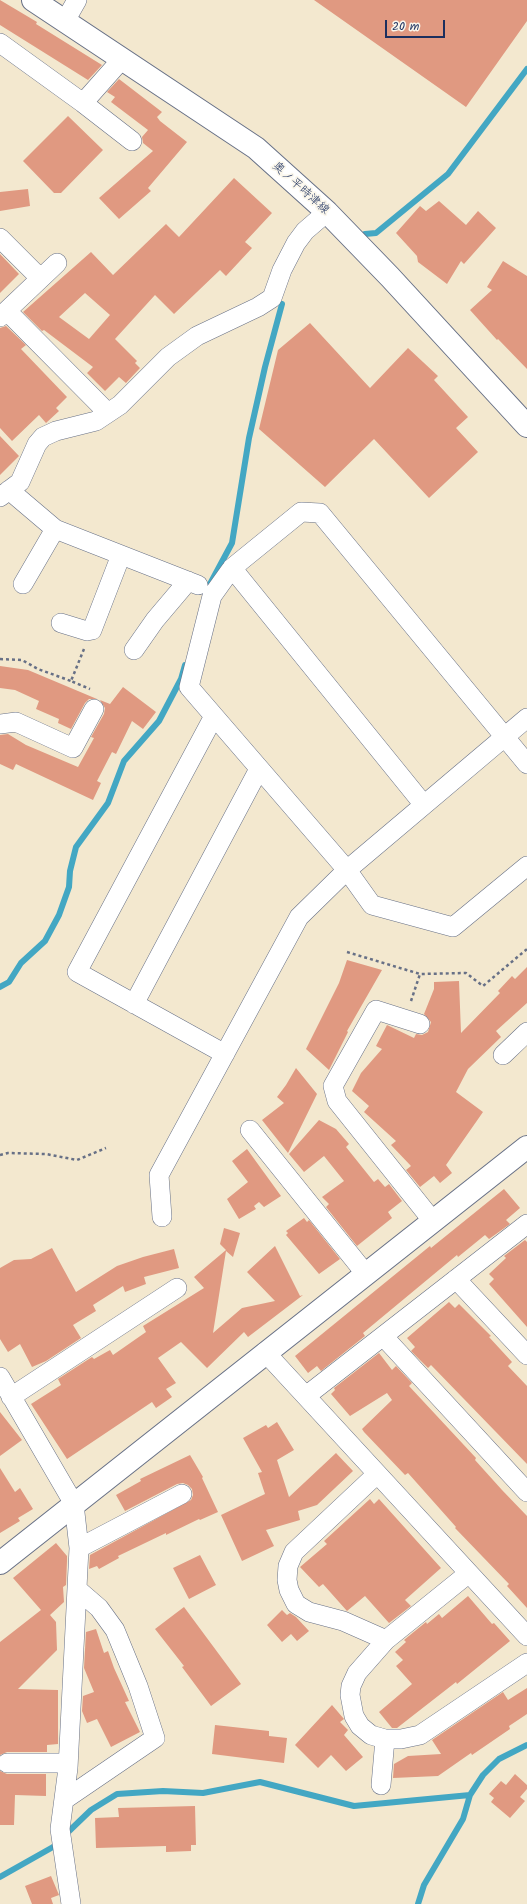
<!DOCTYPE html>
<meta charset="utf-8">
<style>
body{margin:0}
#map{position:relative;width:527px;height:1904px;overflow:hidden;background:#f3e8cf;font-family:Kalam,sans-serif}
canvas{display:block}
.scale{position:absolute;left:385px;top:20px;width:60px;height:18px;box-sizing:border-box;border:2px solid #1b2f5e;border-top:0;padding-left:5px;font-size:12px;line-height:14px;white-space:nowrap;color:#1b2f5e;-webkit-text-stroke:3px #fbf7ec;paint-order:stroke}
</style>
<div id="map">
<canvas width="527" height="1904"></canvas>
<div class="scale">20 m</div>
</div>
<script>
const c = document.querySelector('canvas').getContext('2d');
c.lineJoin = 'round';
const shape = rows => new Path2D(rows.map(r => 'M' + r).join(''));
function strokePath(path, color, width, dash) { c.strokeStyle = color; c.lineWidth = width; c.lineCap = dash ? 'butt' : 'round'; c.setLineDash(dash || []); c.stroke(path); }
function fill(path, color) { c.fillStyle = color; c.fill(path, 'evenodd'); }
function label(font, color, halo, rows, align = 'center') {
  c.font = font + ' Kalam,"Klee One",sans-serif'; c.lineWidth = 3.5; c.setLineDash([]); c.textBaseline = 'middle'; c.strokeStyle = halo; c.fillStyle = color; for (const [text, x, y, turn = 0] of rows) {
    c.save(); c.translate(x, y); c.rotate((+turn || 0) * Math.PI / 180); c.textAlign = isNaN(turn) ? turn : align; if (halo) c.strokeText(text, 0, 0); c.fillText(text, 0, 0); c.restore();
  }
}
const stream = shape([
 [365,234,376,233,448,174,527,69],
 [210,584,232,543,249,438,265,367,282,304],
 [0,987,9,982,21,963,45,941,59,915,69,887,70,871,76,847,108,803,124,761,159,721,181,679,185,665],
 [65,1835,91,1810,117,1794,163,1791,203,1793,260,1782,354,1806,470,1795],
 [0,1877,53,1847,58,1842],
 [418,1904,424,1885,463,1819,470,1795,483,1775,499,1759,527,1745]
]);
const building = shape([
 [0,0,37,22,36,24,102,65,88,80,0,25],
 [314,0,527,0,527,21,466,107],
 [119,79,162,112,157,117,160,121,187,142,148,188,151,191,119,219,99,198,153,151,143,143,142,137,148,130,111,102,115,97,107,92],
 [68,116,103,150,61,193,54,193,23,161],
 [234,178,272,213,245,242,252,248,226,276,220,270,174,314,155,295,115,339,137,361,135,363,140,368,126,383,119,377,105,391,87,373,93,367,44,330,42,331,23,312,91,252,113,275,166,224,179,237],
 [85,293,110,315,89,339,59,317],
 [28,189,30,206,0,211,0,192],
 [439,201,466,225,478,211,496,228,464,264,461,261,447,284,418,262,417,256,396,233,420,206,426,211],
 [0,254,19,274,0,293],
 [503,261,527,276,527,369,498,339,497,340,470,310,492,290,487,287],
 [310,323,370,388,408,348,438,376,434,380,468,417,456,428,478,452,429,498,374,439,325,487,259,429,278,350],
 [6,326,26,345,21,349,67,397,56,408,59,411,46,423,39,415,12,441,0,428,0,328],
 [0,436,19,456,0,475],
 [0,666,28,670,97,699,89,699,85,703,71,729,58,723,59,719,36,709,39,701,15,690,0,688],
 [123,687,156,712,143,729,132,721,116,754,112,752,97,781,101,783,93,800,16,764,13,770,0,764,0,735,8,734,26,745,78,767,94,738,91,737,104,714,105,708,100,700,110,704],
 [347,960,382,970,347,1031,348,1032,329,1070,306,1049,339,983],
 [527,967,527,1003,496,1031,501,1037,468,1069,456,1092,483,1112,446,1165,452,1173,440,1183,434,1176,420,1187,406,1170,411,1166,391,1145,396,1141,364,1112,369,1106,352,1091,361,1073,382,1049,376,1046,387,1025,414,1038,416,1034,422,1035,428,1032,431,1022,424,1014,434,989,434,982,459,981,461,1033,500,993,498,991,512,976,515,979],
 [296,1068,317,1094,288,1153,262,1120,284,1103,277,1097,286,1085],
 [319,1120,336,1129,349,1144,346,1147,374,1182,378,1179,385,1187,389,1184,402,1201,388,1212,392,1218,357,1246,326,1207,329,1204,322,1197,344,1181,324,1156,304,1172,289,1154],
 [247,1149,281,1196,264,1207,259,1202,254,1206,256,1209,239,1219,227,1199,248,1182,232,1161],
 [504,1189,520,1208,506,1220,510,1224,489,1239,485,1235,458,1257,457,1255,363,1333,365,1336,321,1371,317,1366,308,1373,295,1356,430,1246,431,1248],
 [304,1218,307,1222,309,1220,340,1259,319,1274,286,1235,288,1233,286,1231],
 [224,1228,240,1233,233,1257,226,1251,213,1333,242,1308,275,1301,247,1272,275,1246,300,1296,303,1295,248,1337,244,1332,207,1368,181,1342,158,1358,176,1383,166,1389,172,1397,156,1408,152,1402,67,1459,31,1404,61,1385,58,1379,92,1357,94,1359,110,1350,113,1355,146,1332,143,1326,204,1288,194,1277,226,1250,220,1244],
 [525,1240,527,1242,527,1327,489,1284,494,1279,489,1274,506,1258,504,1256],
 [52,1248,76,1292,117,1266,143,1257,174,1249,179,1268,144,1277,146,1284,125,1292,123,1286,93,1305,96,1311,73,1325,81,1338,46,1361,32,1367,20,1344,8,1352,0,1339,0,1268,14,1260,31,1259],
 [449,1302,455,1308,459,1304,491,1336,489,1337,512,1362,508,1366,527,1386,527,1464,431,1365,428,1368,411,1351,415,1347,407,1338],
 [379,1353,392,1370,396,1366,412,1383,409,1386,476,1458,475,1460,502,1490,527,1516,527,1608,507,1586,509,1584,455,1528,456,1527,408,1473,405,1475,364,1432,362,1429,392,1400,387,1393,350,1416,331,1394,335,1390,334,1388],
 [0,1412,22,1440,0,1456],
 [277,1422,294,1450,277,1460,289,1497,336,1453,353,1471,317,1505,298,1511,300,1520,266,1530,274,1546,242,1561,221,1515,265,1494,258,1473,262,1472,243,1438,266,1425,268,1428],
 [190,1455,203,1477,202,1478,218,1512,200,1520,199,1519,166,1535,166,1533,118,1556,119,1558,99,1569,97,1566,89,1569,90,1555,191,1500,193,1495,192,1489,188,1485,183,1483,177,1484,125,1511,116,1495,141,1481,140,1479],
 [0,1468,15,1492,20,1488,33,1509,18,1518,20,1521,0,1533],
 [370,1499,374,1504,379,1499,441,1568,405,1600,411,1606,389,1623,365,1596,347,1611,323,1584,319,1587,300,1567,327,1544,324,1541],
 [56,1543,67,1556,67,1561,66,1585,63,1587,64,1602,50,1615,56,1622,57,1650,18,1689,58,1690,58,1744,47,1745,47,1752,7,1752,0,1755,0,1642,41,1610,13,1578],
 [200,1555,216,1585,189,1599,173,1568],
 [468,1596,492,1624,494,1623,510,1641,457,1684,456,1682,397,1728,392,1728,379,1712,412,1684,396,1666,403,1660,395,1652,406,1642,404,1640,426,1622,427,1624,439,1614,442,1618],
 [184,1607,241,1684,211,1706,182,1667,184,1666,155,1629],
 [282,1610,287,1615,290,1613,296,1617,309,1631,297,1641,291,1634,282,1642,267,1625],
 [96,1629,104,1653,108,1651,114,1668,129,1701,125,1702,140,1732,111,1747,97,1719,87,1723,82,1711,83,1696,94,1692,84,1668,86,1632],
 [527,1688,527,1714,509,1726,510,1729,472,1755,471,1753,438,1776,393,1778,394,1764,408,1756,441,1754,432,1740,503,1692,508,1700],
 [332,1705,344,1719,340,1722,348,1730,344,1735,363,1757,346,1771,331,1755,318,1768,295,1745],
 [215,1725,269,1731,269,1736,287,1738,284,1763,212,1754],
 [0,1771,7,1774,46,1774,46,1796,15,1795,14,1825,0,1825],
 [515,1774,527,1785,527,1789,520,1797,525,1801,510,1818,491,1802,494,1798,489,1794,501,1781,506,1785],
 [195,1806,196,1845,191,1845,191,1851,166,1852,166,1846,96,1848,95,1818,119,1817,118,1808],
 [51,1876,59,1895,51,1898,53,1904,32,1904,25,1886]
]);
const path = shape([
 [84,649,71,681,90,689],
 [0,659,22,660,38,669,71,681],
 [347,952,420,974,466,973,483,986,527,949],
 [411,1001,420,974],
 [0,1155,8,1153,46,1154,77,1160,106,1148]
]);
const minor = shape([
 [65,21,77,0],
 [0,43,83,103,132,141],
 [83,103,122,59],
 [0,238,40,278],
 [7,311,108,413],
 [0,317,57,263],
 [9,490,55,529,198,585],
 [0,497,20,482,37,444,43,437,56,431,96,421,120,405,168,357,197,336,258,307,272,298,282,270,296,243,305,231,327,212],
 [232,568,301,512,320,513,527,764],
 [23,584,55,529],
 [61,623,87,631,92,630,121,555],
 [134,650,155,620,188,581],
 [214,716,77,972,225,1054],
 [0,724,16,722,73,748,94,709],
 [424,805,232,568,212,596,189,687,347,870,372,905,453,927,527,866],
 [134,1004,259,769],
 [420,1024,376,1010,333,1086,337,1101,432,1220],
 [503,1055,527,1032],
 [250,1130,365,1273],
 [162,1217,159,1175,299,917,347,870,527,718],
 [456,1279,527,1355],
 [383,1336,527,1492],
 [265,1352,527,1636],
 [0,1377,74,1504,79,1548,68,1768,60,1829,71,1904],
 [306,1396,527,1224],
 [11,1397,177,1288],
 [377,1474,294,1552,288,1566,287,1580,289,1590,296,1604,309,1612,343,1621,386,1640],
 [79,1548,182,1494],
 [469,1573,386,1640,357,1673,351,1686,350,1695,354,1716,360,1726,371,1735,385,1739,401,1739,420,1735,527,1663],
 [7,1763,68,1763],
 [381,1785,385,1739],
 [64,1800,155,1738,138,1686,115,1630,99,1608,77,1589]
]);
const tertiary = shape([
 [0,1563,527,1147]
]);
const secondary = shape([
 [33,0,256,148,327,212,390,277,527,426]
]);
const streetNames = [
 ["奥ノ平時津線",300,189,42]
];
strokePath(stream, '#43a7c3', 6);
fill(building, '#e09981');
strokePath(minor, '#677086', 20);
strokePath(tertiary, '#677086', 24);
strokePath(secondary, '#677086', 24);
strokePath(path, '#677086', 2.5, [3, 3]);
strokePath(minor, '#fff', 19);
strokePath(tertiary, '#fff', 22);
strokePath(secondary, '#fff', 22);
label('12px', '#1b2f5e', '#fbf7ec', streetNames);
</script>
